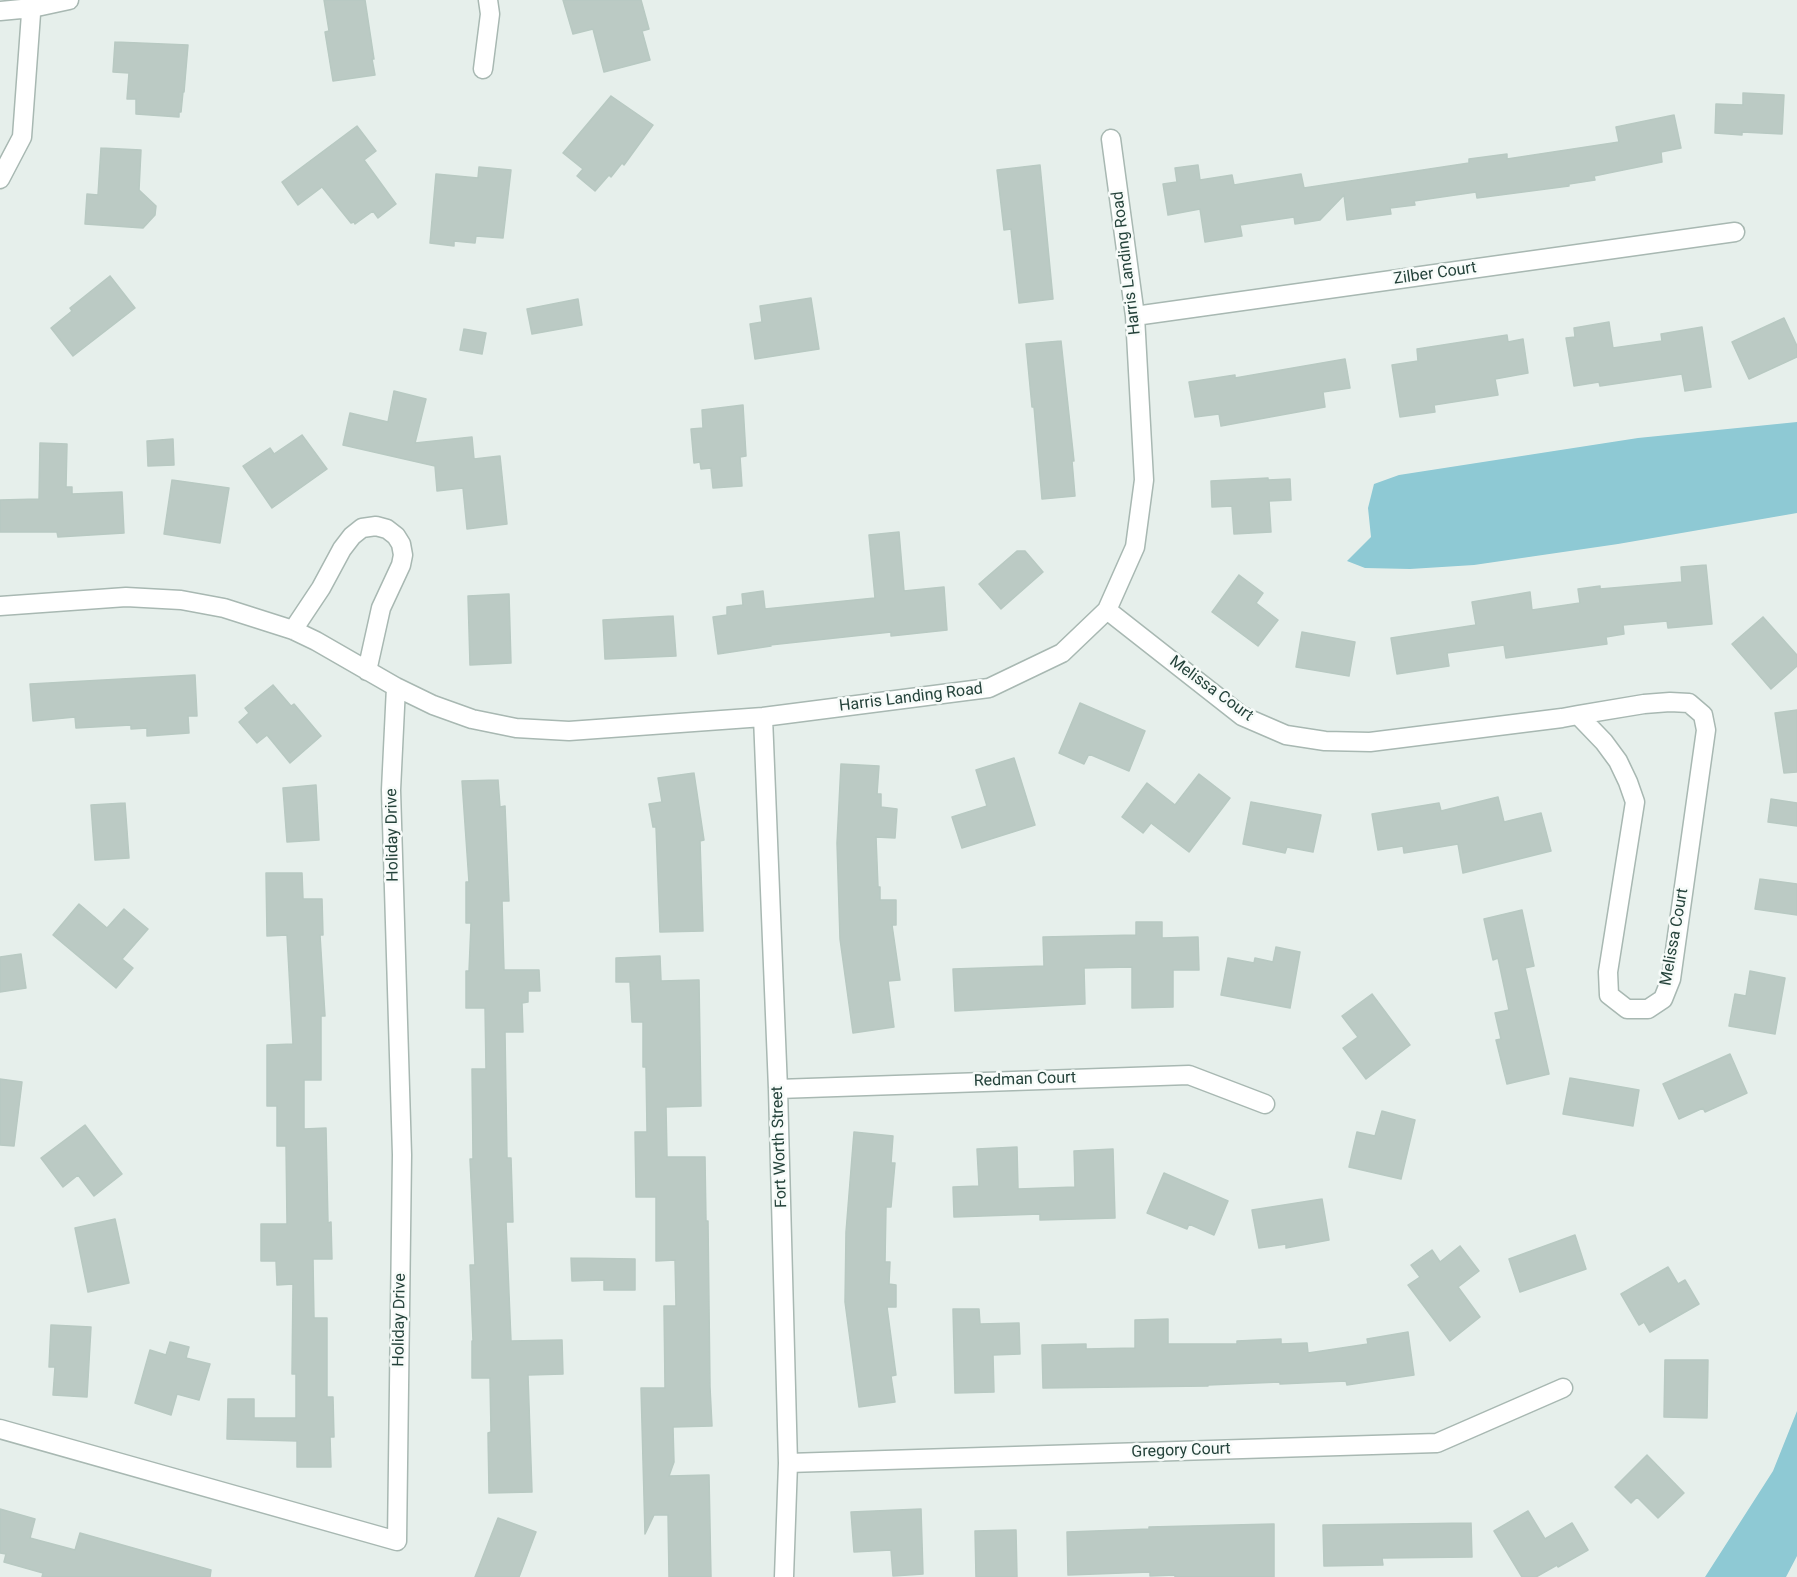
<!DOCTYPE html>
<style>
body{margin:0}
canvas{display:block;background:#e6efeb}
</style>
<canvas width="1797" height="1577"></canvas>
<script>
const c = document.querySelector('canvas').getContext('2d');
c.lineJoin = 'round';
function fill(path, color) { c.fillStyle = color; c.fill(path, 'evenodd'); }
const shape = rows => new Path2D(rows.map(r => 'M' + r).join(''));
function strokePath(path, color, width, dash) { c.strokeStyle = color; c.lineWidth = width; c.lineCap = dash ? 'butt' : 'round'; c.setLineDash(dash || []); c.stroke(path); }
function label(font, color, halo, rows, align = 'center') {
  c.font = font + ' Roboto,sans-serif'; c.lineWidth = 5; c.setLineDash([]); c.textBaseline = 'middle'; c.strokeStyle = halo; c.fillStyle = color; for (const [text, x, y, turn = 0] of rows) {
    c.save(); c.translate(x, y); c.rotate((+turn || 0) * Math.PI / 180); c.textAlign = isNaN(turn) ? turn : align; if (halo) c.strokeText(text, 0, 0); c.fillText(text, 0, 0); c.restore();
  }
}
const water = shape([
 [1797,422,1797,513,1618,544,1474,565,1410,569,1365,568,1347,561,1371,537,1368,508,1374,484,1399,475,1638,438],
 [1797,1411,1797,1556,1786,1577,1705,1577,1773,1471]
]);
const building = shape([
 [324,0,365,0,374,59,372,59,375,75,333,81,325,32,329,31,324,0],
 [563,0,641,0,649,29,642,31,650,60,604,72,593,29,573,34,563,0],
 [115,42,188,45,184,92,183,92,181,112,179,112,179,117,136,114,136,99,127,99,129,73,113,72,115,42],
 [1743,93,1784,95,1782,134,1742,132,1742,135,1715,133,1716,104,1743,105,1743,93],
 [611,96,653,125,624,165,622,163,611,177,609,175,595,191,577,176,583,169,563,153,611,96],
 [1674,115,1681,148,1661,152,1662,162,1594,176,1595,180,1569,184,1569,186,1477,198,1476,192,1414,201,1415,205,1390,208,1391,214,1347,220,1344,195,1320,220,1295,224,1294,217,1240,225,1242,236,1205,242,1200,209,1168,215,1163,184,1177,182,1175,168,1198,165,1200,180,1232,175,1234,185,1301,174,1304,188,1469,163,1469,159,1507,154,1507,159,1619,142,1616,127,1674,115],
 [357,126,376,151,364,160,396,204,378,218,373,211,355,224,354,222,351,223,322,187,298,205,282,182,357,126],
 [101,148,141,150,139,190,156,206,155,215,143,228,85,224,87,194,98,195,101,148],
 [1040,165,1053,299,1019,303,1011,229,1004,230,997,170,1040,165],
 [479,167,511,170,503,238,476,236,475,243,454,241,454,246,430,243,436,174,478,178,479,167],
 [110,276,135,308,73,356,51,328,72,311,70,308,110,276],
 [811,298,819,349,755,359,750,324,762,322,760,306,811,298],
 [578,299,582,325,532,334,527,309,578,299],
 [1784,318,1797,346,1797,357,1749,379,1732,342,1784,318],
 [1609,322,1613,348,1662,341,1661,334,1702,327,1711,387,1685,391,1682,374,1600,386,1599,382,1574,386,1566,338,1575,337,1574,328,1609,322],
 [464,329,486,333,482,354,460,350,464,329],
 [1507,335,1508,342,1523,339,1528,373,1495,379,1498,395,1434,405,1435,412,1400,417,1392,365,1418,361,1417,349,1507,335],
 [1061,341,1074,461,1072,461,1075,496,1042,499,1034,407,1032,407,1026,344,1061,341],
 [1345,359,1350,388,1323,392,1325,407,1221,426,1219,414,1195,417,1189,382,1235,375,1235,378,1345,359],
 [394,391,426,399,415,443,472,437,474,459,500,456,507,524,467,529,463,488,437,491,435,466,343,445,350,413,388,422,394,391],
 [743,405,746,456,740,457,742,486,713,488,711,468,701,469,700,462,694,463,691,429,703,428,702,410,743,405],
 [302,435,327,469,272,508,243,466,270,448,274,454,302,435],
 [173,439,174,465,148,466,147,441,173,439],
 [40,443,67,444,66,487,72,487,72,494,122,492,124,533,58,537,57,532,0,532,0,500,39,499,40,443],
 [1268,478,1268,480,1290,479,1291,500,1269,501,1271,532,1234,534,1232,506,1212,507,1211,481,1268,478],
 [172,480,229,488,220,543,164,534,172,480],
 [899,532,904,591,944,587,947,630,891,636,891,632,770,645,771,646,718,654,713,617,727,615,727,607,743,605,742,594,763,591,765,609,875,598,869,535,899,532],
 [1017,551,1025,551,1043,572,1001,609,979,584,1017,551],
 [1706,565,1712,624,1668,628,1667,621,1623,625,1624,634,1606,637,1607,644,1506,658,1504,645,1447,653,1449,666,1397,674,1391,638,1476,625,1472,602,1530,592,1532,610,1580,603,1578,589,1600,586,1600,589,1682,582,1681,567,1706,565],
 [1239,575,1263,593,1256,603,1278,620,1258,646,1212,612,1239,575],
 [509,594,511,663,470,665,468,596,509,594],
 [673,616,676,656,605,659,603,620,673,616],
 [1763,617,1797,655,1797,666,1771,689,1732,644,1763,617],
 [1302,632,1355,642,1349,676,1296,667,1302,632],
 [195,675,197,716,188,716,189,733,147,736,147,728,131,729,131,725,76,728,75,717,33,721,30,684,195,675],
 [273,685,291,706,294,704,321,736,290,763,267,735,257,743,239,722,249,713,245,708,273,685],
 [1080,703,1145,731,1129,771,1089,754,1084,764,1059,753,1080,703],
 [1797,710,1797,772,1784,773,1775,713,1797,710],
 [1014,758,1035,825,962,848,952,817,987,806,976,770,1014,758],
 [841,764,879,766,877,794,881,794,881,807,897,809,895,838,876,837,878,887,880,887,880,900,896,900,896,925,892,925,900,980,888,981,894,1027,853,1033,840,939,837,843,841,764],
 [694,773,704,840,700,841,703,931,660,932,656,827,653,827,649,804,662,802,658,778,694,773],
 [1199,774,1230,798,1189,852,1151,823,1143,833,1122,817,1147,783,1175,805,1199,774],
 [498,780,500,807,505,806,509,901,502,901,504,970,539,970,540,991,528,991,528,1002,522,1003,523,1032,505,1032,507,1158,511,1158,513,1222,506,1222,511,1341,562,1340,563,1374,528,1375,532,1492,489,1493,488,1433,491,1432,490,1378,472,1378,472,1341,473,1341,470,1265,475,1265,470,1159,473,1159,472,1069,486,1069,485,1008,466,1008,466,971,469,971,471,923,466,923,466,882,469,882,462,781,498,780],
 [316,785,319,840,287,842,283,788,316,785],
 [1498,797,1504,822,1541,813,1551,851,1463,873,1458,844,1404,853,1403,846,1378,850,1372,814,1439,803,1441,811,1498,797],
 [1771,799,1797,803,1797,826,1768,822,1771,799],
 [1251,802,1321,815,1313,852,1287,847,1285,853,1243,844,1251,802],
 [125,803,129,858,95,860,91,805,125,803],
 [266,873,302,873,303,899,322,899,323,935,320,935,325,1016,321,1016,321,1080,304,1080,304,1129,326,1128,328,1223,331,1222,332,1259,313,1259,314,1318,327,1318,327,1397,333,1397,334,1437,330,1437,331,1467,297,1467,297,1441,227,1439,228,1399,254,1399,254,1418,296,1418,296,1374,292,1374,293,1284,277,1285,276,1261,261,1261,261,1224,287,1224,286,1146,277,1146,277,1106,267,1106,267,1045,293,1044,287,935,267,936,266,873],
 [1760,879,1797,884,1797,915,1755,909,1760,879],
 [79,904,107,928,124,909,148,929,122,959,133,968,116,988,53,935,79,904],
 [1522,910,1534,966,1525,968,1549,1074,1507,1084,1496,1040,1501,1039,1495,1013,1509,1010,1498,958,1493,960,1484,919,1522,910],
 [1136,922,1162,922,1162,938,1198,937,1199,970,1173,970,1173,1007,1132,1008,1132,967,1084,968,1085,1004,955,1011,953,969,1044,966,1043,937,1136,935,1136,922],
 [1276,947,1300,952,1290,1008,1221,995,1228,958,1254,963,1255,958,1273,962,1276,947],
 [21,954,26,988,0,992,0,957,21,954],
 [660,956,661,981,699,980,701,1106,666,1107,667,1157,705,1157,706,1221,708,1221,710,1387,712,1426,673,1427,674,1462,669,1476,709,1475,711,1577,669,1577,668,1515,654,1515,645,1534,641,1388,665,1388,664,1306,676,1306,675,1260,656,1261,656,1197,636,1197,635,1132,647,1132,646,1067,643,1067,643,1022,632,1022,630,982,616,982,616,958,660,956],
 [1750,971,1785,978,1775,1034,1729,1026,1735,994,1746,996,1750,971],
 [1372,994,1410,1045,1366,1079,1343,1048,1358,1037,1342,1016,1372,994],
 [1730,1054,1747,1093,1705,1112,1703,1108,1679,1119,1663,1084,1730,1054],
 [1570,1078,1639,1090,1633,1126,1563,1114,1570,1078],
 [0,1079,22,1082,14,1146,0,1145,0,1079],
 [1382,1111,1415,1120,1401,1179,1349,1167,1357,1132,1375,1136,1382,1111],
 [85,1125,122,1174,94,1196,78,1175,63,1187,41,1158,85,1125],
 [854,1132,893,1136,891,1163,895,1163,891,1207,886,1207,885,1262,890,1262,889,1284,896,1285,896,1307,887,1307,896,1375,891,1376,895,1402,859,1407,845,1302,846,1232,854,1132],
 [1017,1147,1018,1189,1075,1187,1074,1151,1113,1149,1115,1218,1040,1220,1040,1214,954,1217,953,1187,979,1186,977,1149,1017,1147],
 [1164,1173,1228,1201,1214,1235,1189,1224,1187,1229,1147,1213,1164,1173],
 [1322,1199,1329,1240,1286,1248,1286,1244,1259,1248,1252,1210,1322,1199],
 [115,1219,129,1283,88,1292,75,1228,115,1219],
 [1575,1235,1586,1269,1520,1292,1509,1259,1575,1235],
 [1460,1246,1479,1271,1458,1287,1480,1317,1450,1341,1408,1285,1420,1277,1411,1265,1432,1250,1440,1262,1460,1246],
 [571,1258,635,1259,635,1290,604,1290,604,1280,572,1281,571,1258],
 [1668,1267,1678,1284,1685,1280,1699,1304,1650,1332,1644,1322,1639,1325,1621,1294,1668,1267],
 [953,1309,979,1309,980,1324,1019,1323,1020,1354,993,1355,994,1392,955,1393,953,1309],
 [1168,1319,1168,1344,1237,1344,1237,1341,1281,1339,1281,1344,1307,1343,1308,1353,1368,1344,1367,1339,1408,1332,1414,1375,1347,1385,1346,1381,1280,1384,1280,1382,1208,1385,1208,1386,1043,1388,1042,1345,1086,1344,1086,1349,1135,1348,1135,1320,1168,1319],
 [51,1325,91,1327,87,1397,53,1395,55,1367,49,1367,51,1325],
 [170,1342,189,1347,186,1358,210,1364,199,1400,177,1394,171,1415,135,1403,150,1350,166,1355,170,1342],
 [1665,1360,1708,1360,1707,1418,1664,1417,1665,1360],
 [1647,1455,1684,1493,1658,1518,1637,1497,1631,1503,1615,1487,1647,1455],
 [0,1509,35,1519,30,1538,75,1550,80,1533,211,1570,210,1577,42,1577,43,1573,4,1562,6,1554,0,1553,0,1509],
 [921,1509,923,1574,893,1576,891,1550,854,1552,851,1512,921,1509],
 [1528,1511,1545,1539,1572,1523,1588,1550,1558,1567,1557,1565,1536,1577,1522,1577,1494,1531,1528,1511],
 [498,1518,536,1532,519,1577,475,1577,498,1518],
 [1471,1523,1472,1557,1382,1558,1383,1565,1324,1566,1323,1525,1471,1523],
 [1274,1524,1274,1577,1175,1577,1175,1575,1150,1576,1150,1572,1068,1575,1067,1532,1149,1529,1149,1527,1274,1524],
 [1016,1530,1017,1577,976,1577,975,1531,1016,1530]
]);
const minor = shape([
 [0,11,32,8,69,0],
 [483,69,490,14,488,0],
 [0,179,22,137,32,0],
 [1135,316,1735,232],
 [0,606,126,597,181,600,224,608,293,630,316,641,396,687,433,705,472,719,516,728,569,731,763,717,989,688,1062,653,1107,610,1135,547,1144,480,1135,316,1111,139],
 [1107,610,1242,716,1286,735,1325,741,1370,742,1562,718,1578,715,1644,704,1670,702,1689,703,1703,715,1706,730,1671,979,1663,999,1648,1009,1627,1009,1609,995,1608,972,1635,802,1628,782,1618,761,1604,742,1578,715],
 [293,630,321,588,342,549,352,536,362,528,376,526,387,529,396,536,401,544,403,555,401,565,381,608,367,671],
 [763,717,778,1089,788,1463,784,1577],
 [778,1089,1189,1075,1265,1104],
 [0,1429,397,1541,402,1155,391,790,396,687],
 [788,1463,1437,1443,1563,1388]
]);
const streetNames = [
 ["Harris Landing Road",1127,263,-97],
 ["Zilber Court",1435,274,-8],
 ["Melissa Court",1211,689,36],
 ["Harris Landing Road",911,698,-7],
 ["Holiday Drive",393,835,-91],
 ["Melissa Court",1675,937,-80],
 ["Redman Court",1025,1080,-2],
 ["Fort Worth Street",780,1147,-92],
 ["Holiday Drive",400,1320,-89],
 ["Gregory Court",1181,1451,-2]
];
fill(water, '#8ec9d4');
fill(building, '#bbcac4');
strokePath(building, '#b8c9c2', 1.5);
strokePath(minor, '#a8b8b2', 21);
strokePath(minor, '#fff', 18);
label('16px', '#24423a', '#f7fbf9', streetNames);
</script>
